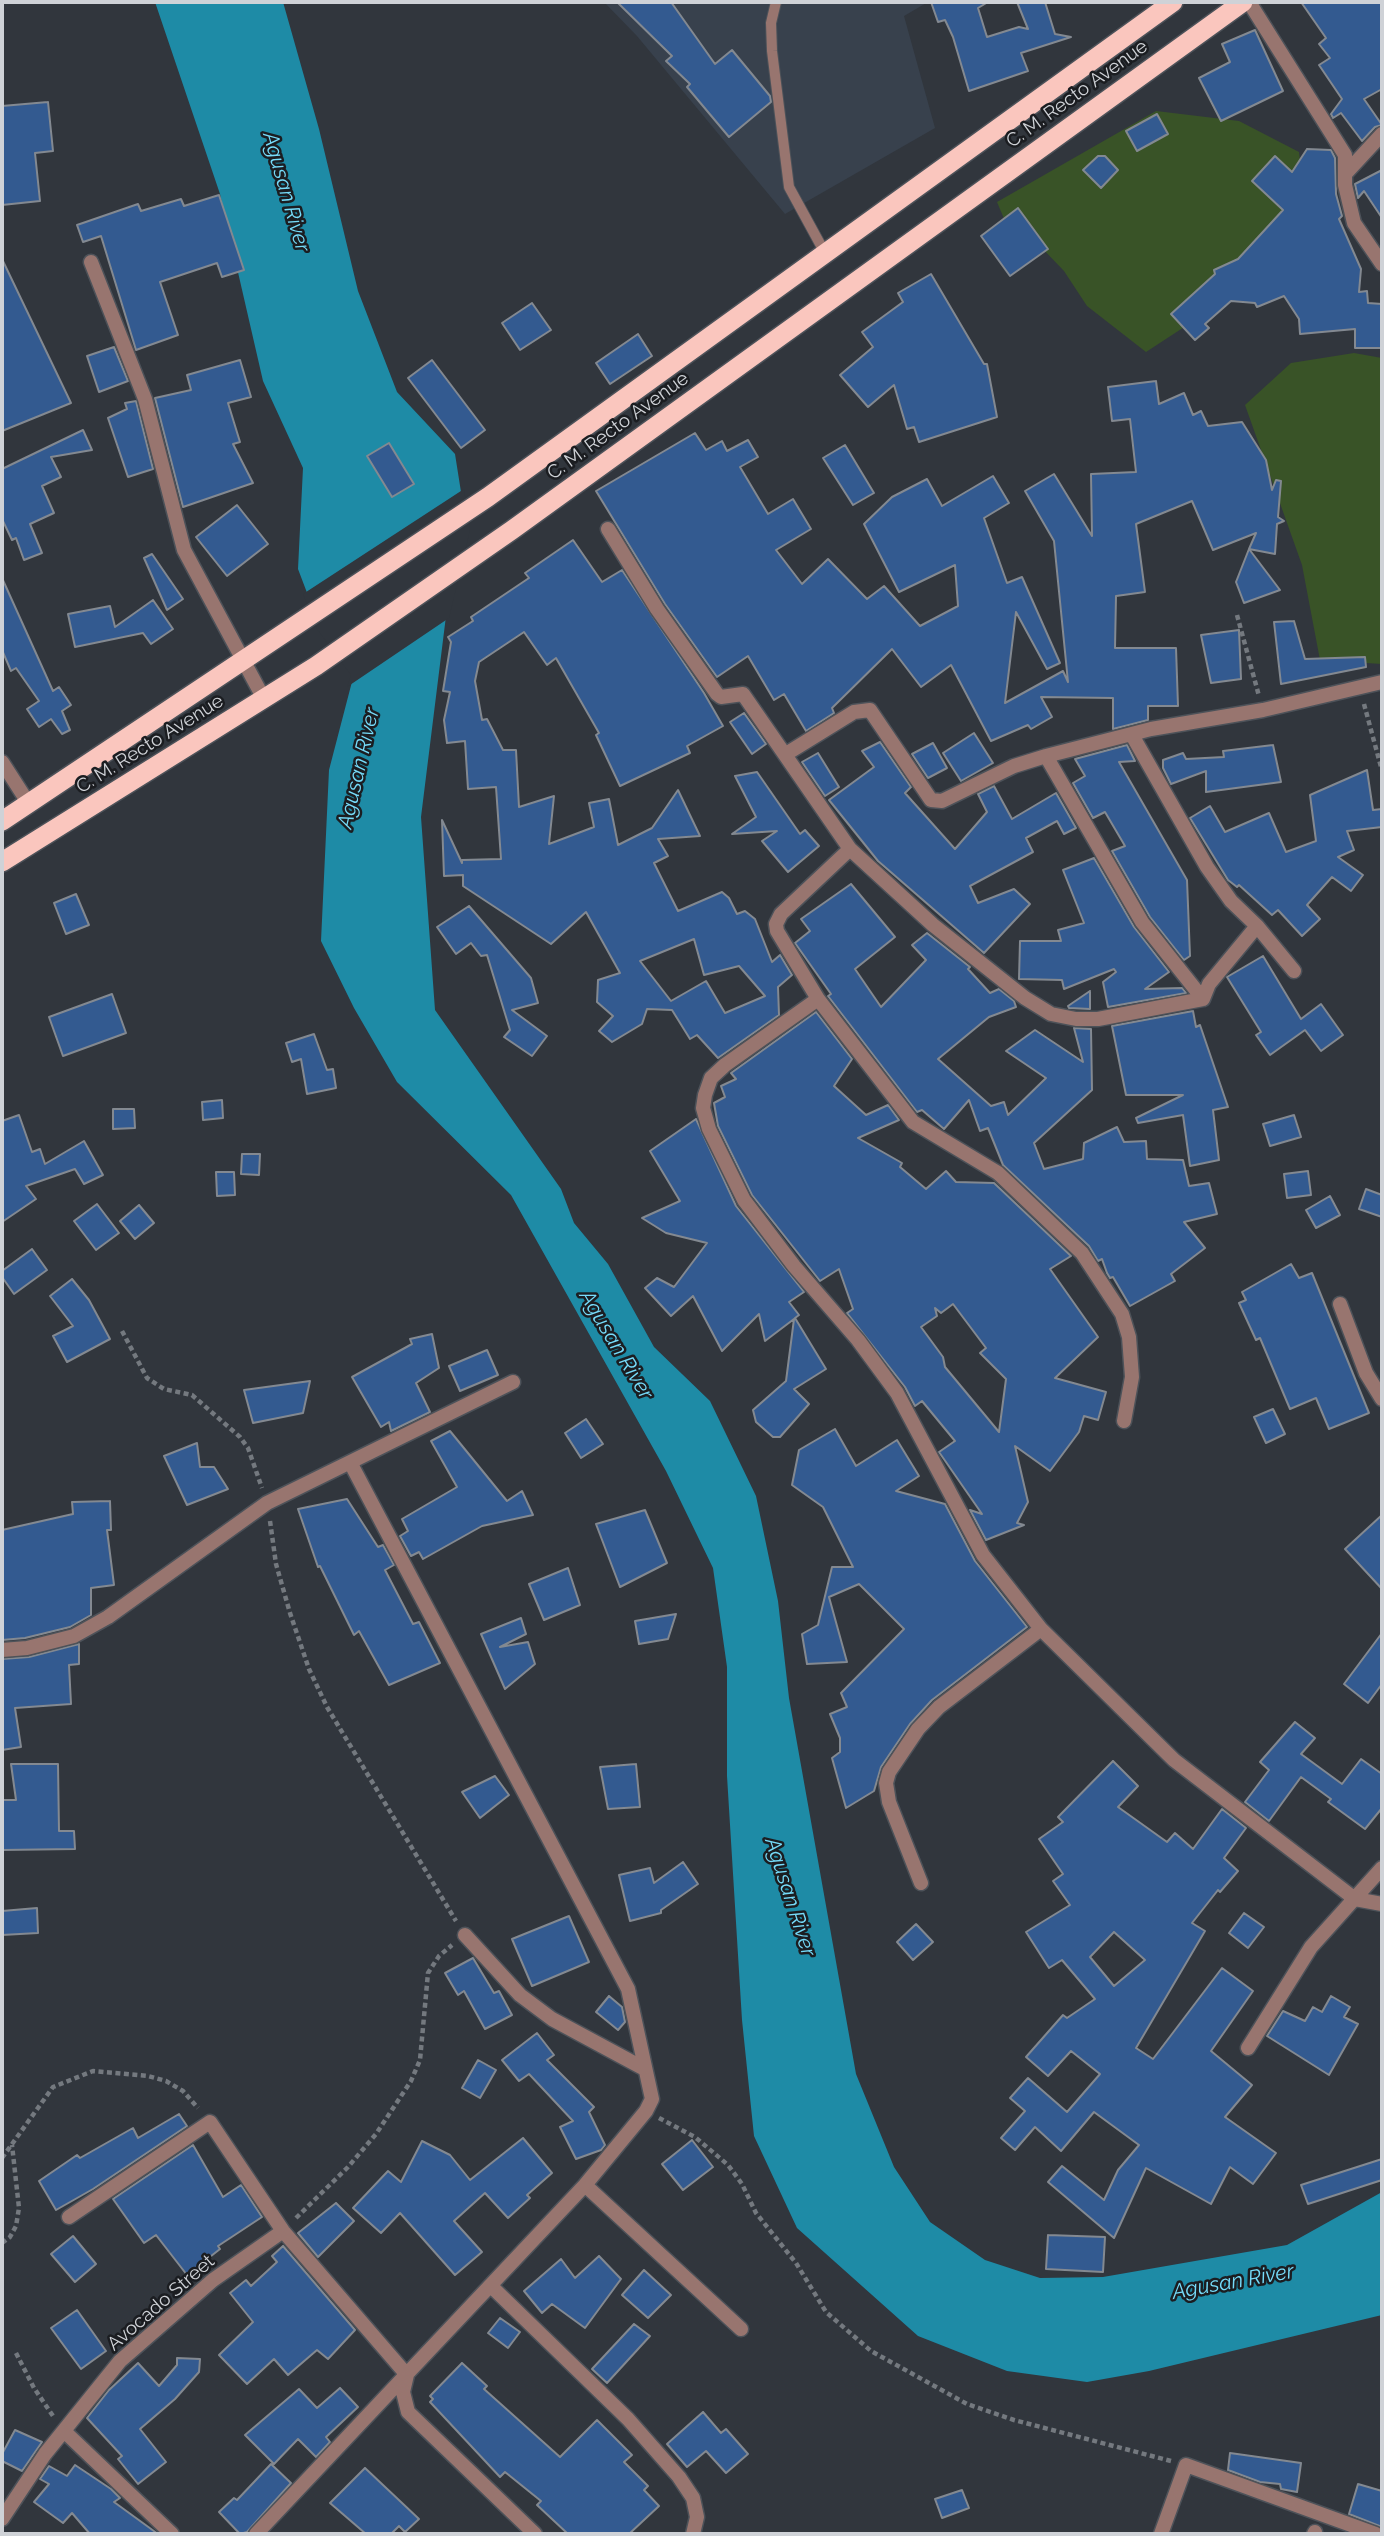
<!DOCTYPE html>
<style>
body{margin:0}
#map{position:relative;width:1384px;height:2536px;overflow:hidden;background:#31363d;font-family:Raleway,sans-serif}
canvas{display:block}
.frame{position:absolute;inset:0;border:4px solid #cfd2d7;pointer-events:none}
</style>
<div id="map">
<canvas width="1384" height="2536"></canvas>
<div class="frame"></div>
</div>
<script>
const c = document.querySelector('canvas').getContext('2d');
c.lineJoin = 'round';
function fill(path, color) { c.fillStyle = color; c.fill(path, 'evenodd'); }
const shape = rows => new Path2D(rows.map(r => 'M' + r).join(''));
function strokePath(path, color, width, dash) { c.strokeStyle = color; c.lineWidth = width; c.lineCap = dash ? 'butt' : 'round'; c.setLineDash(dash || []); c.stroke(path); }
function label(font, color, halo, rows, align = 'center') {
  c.font = font + ' Raleway,sans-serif'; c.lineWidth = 5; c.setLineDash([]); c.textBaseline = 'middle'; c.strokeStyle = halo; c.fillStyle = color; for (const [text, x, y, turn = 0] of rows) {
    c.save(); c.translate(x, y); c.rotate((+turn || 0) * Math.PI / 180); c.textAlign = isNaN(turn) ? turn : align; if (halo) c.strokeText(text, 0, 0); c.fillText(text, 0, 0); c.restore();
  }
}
const built = shape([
 [604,2,928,2,904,16,935,128,785,214,637,36]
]);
const green = shape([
 [1156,111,1239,121,1299,152,1305,205,1195,320,1146,352,1087,306,1064,271,1040,246,1005,221,997,202],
 [1354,353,1382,358,1382,664,1320,660,1302,565,1245,405,1291,363]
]);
const water = shape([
 [155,2,283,2,319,129,358,291,397,392,455,454,467,530,446,616,421,817,435,1010,561,1189,574,1223,608,1264,654,1347,710,1401,756,1496,778,1601,789,1698,856,2074,894,2167,930,2222,985,2260,1040,2278,1103,2277,1287,2245,1382,2192,1382,2315,1149,2371,1087,2382,1007,2371,918,2336,797,2228,754,2136,742,2020,727,1776,727,1667,713,1568,666,1471,511,1195,397,1082,354,1008,321,941,329,770,354,674,320,627,298,569,303,468,263,381,220,194]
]);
const pier = shape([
 [464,489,470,530,449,618,347,687,351,675,317,629,303,594]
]);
const building = shape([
 [617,2,671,2,715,64,732,50,770,96,771,102,729,137,687,87,690,84,666,61,672,56,617,2],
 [931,2,988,2,978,8,987,37,1019,27,1028,29,1017,2,1045,2,1055,34,1071,37,1021,53,1028,71,969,91,953,37,945,20,938,22,931,2],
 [1301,2,1382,2,1382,89,1364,99,1382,125,1375,127,1362,141,1341,113,1333,118,1331,114,1342,99,1319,65,1330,58,1319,44,1326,38,1301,2],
 [1255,30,1283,91,1221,121,1199,78,1230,62,1222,44,1255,30],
 [48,102,53,151,35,153,40,201,2,205,2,106,48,102],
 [1157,114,1168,134,1137,151,1126,131,1157,114],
 [1307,149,1331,150,1335,158,1336,194,1342,216,1339,219,1361,269,1359,292,1367,291,1368,303,1382,304,1382,348,1355,348,1355,329,1300,334,1299,319,1284,296,1257,307,1255,303,1231,301,1205,324,1209,328,1195,340,1171,314,1215,274,1214,270,1238,259,1283,210,1252,181,1275,156,1292,172,1307,149],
 [1098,156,1105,156,1118,170,1101,188,1083,170,1098,156],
 [1382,170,1382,218,1364,191,1358,198,1355,184,1382,170],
 [219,195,244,270,222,277,217,263,160,282,178,335,136,350,101,236,83,242,77,225,138,204,141,211,181,199,184,206,219,195],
 [1018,208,1048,249,1010,276,981,236,1018,208],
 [2,259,71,403,2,431,2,259],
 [931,274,984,364,987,364,997,417,919,442,914,427,907,429,894,385,868,407,840,375,873,347,862,332,903,302,898,293,931,274],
 [532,303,551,330,520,350,502,323,532,303],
 [638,334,652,356,610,384,596,363,638,334],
 [114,347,128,381,99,392,87,356,114,347],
 [240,360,251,397,228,403,240,442,233,444,253,483,183,507,155,398,191,390,187,375,240,360],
 [432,360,485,430,461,448,408,378,432,360],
 [1156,381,1159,404,1184,393,1193,415,1201,411,1208,426,1242,422,1266,460,1272,490,1276,480,1281,481,1278,517,1284,521,1277,524,1275,554,1249,549,1256,533,1213,550,1192,501,1136,524,1145,592,1116,596,1115,648,1176,648,1178,706,1148,706,1148,720,1113,729,1113,698,1041,697,1052,717,1031,729,1028,725,991,741,951,665,921,687,892,649,832,708,834,713,806,731,784,694,774,700,748,656,717,677,665,604,596,491,695,433,706,450,722,441,727,451,748,440,758,457,740,467,768,514,793,499,811,529,776,550,802,584,828,559,867,599,884,586,920,626,958,606,955,565,899,592,864,524,892,497,927,479,942,506,993,476,1009,503,984,518,1007,583,1022,577,1060,663,1047,669,1016,612,1005,703,1063,671,1068,682,1054,541,1025,491,1054,474,1092,536,1091,474,1136,472,1130,419,1112,421,1108,387,1156,381],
 [136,401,153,469,128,477,108,418,127,409,125,403,136,401],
 [83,430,92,450,51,457,61,477,42,486,54,513,30,524,42,553,24,560,16,538,12,540,2,519,2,469,83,430],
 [389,443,414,484,392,497,367,456,389,443],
 [845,445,874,493,853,505,823,458,845,445],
 [237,505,268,544,227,576,196,537,237,505],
 [573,540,602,582,622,570,704,693,723,726,687,746,690,753,620,786,596,735,599,733,556,658,547,665,524,632,479,662,475,681,482,720,487,719,503,750,516,750,519,807,554,796,549,844,594,827,589,803,609,799,618,845,652,828,678,790,700,836,658,839,668,856,654,863,678,911,722,892,729,898,737,914,745,911,755,919,772,962,780,955,792,975,778,987,779,1015,718,1058,697,1035,690,1039,672,1010,647,1009,642,1024,612,1042,599,1031,613,1016,597,1002,598,980,620,973,586,912,551,944,463,886,463,875,444,876,442,820,462,863,462,860,501,859,496,787,468,789,465,741,447,743,444,720,450,692,443,691,451,642,448,637,473,621,471,617,529,578,525,573,573,540],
 [694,939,704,975,739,966,765,996,725,1013,706,981,671,1001,640,961,694,939],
 [1249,549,1280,590,1244,603,1236,582,1249,549],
 [152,554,183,599,167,610,144,558,152,554],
 [2,578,53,691,59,687,71,705,62,711,70,730,62,734,51,719,39,727,27,709,39,701,16,668,11,671,2,650,2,578],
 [153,600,173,629,151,644,143,633,75,647,68,614,110,606,115,627,153,600],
 [1294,621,1305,659,1365,657,1366,667,1281,684,1274,622,1294,621],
 [1239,630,1241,679,1211,683,1201,635,1239,630],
 [744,713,766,744,752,754,730,722,744,713],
 [974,733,993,763,961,781,943,753,974,733],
 [880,742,911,787,905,793,955,849,987,812,978,794,994,786,1012,819,1056,793,1076,828,1064,834,1057,821,1026,838,1033,852,970,886,978,903,1014,889,1030,904,984,953,878,861,829,800,874,767,862,751,880,742],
 [933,743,947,768,928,778,912,754,933,743],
 [1127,745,1135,761,1119,762,1187,880,1190,956,1184,960,1150,917,1112,851,1125,846,1105,812,1093,818,1073,783,1085,776,1075,759,1127,745],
 [1273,745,1281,782,1206,792,1206,771,1171,784,1163,768,1163,760,1183,753,1186,759,1224,757,1223,751,1273,745],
 [818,753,839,787,825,796,802,762,818,753],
 [1367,770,1373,810,1382,809,1382,827,1347,831,1354,850,1338,857,1363,875,1351,891,1332,877,1307,905,1320,919,1302,936,1278,910,1272,915,1239,885,1237,887,1228,880,1190,818,1210,806,1225,832,1269,813,1286,852,1316,841,1310,795,1367,770],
 [757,772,800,834,805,830,819,846,788,872,762,841,777,831,732,834,756,817,735,776,757,772],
 [1094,858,1134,927,1169,972,1145,989,1182,988,1186,993,1108,1007,1103,982,1116,972,1114,969,1064,989,1062,980,1019,979,1020,941,1061,941,1058,930,1084,923,1063,870,1094,858],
 [851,884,895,937,855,969,881,1007,926,960,912,945,927,933,970,967,968,969,990,993,999,989,1014,1001,1016,1007,989,1017,938,1059,991,1106,1004,1102,1008,1115,1046,1078,1006,1051,1035,1030,1083,1062,1074,1028,1091,1029,1092,1090,1034,1143,1044,1169,1083,1159,1084,1143,1117,1127,1124,1142,1146,1141,1147,1159,1183,1160,1189,1186,1209,1183,1217,1214,1184,1222,1205,1248,1171,1274,1175,1281,1130,1306,1113,1277,1110,1278,1107,1273,1102,1259,1098,1261,1089,1246,1003,1165,988,1128,980,1131,969,1100,944,1129,922,1110,917,1112,828,996,831,994,795,943,810,931,801,919,851,884],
 [76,894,89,925,66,934,54,903,76,894],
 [469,906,531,978,538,1003,512,1010,547,1036,532,1056,504,1037,510,1030,487,955,481,956,471,943,456,954,437,927,469,906],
 [1263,956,1301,1019,1321,1004,1343,1035,1321,1051,1305,1030,1270,1055,1256,1035,1261,1032,1227,977,1263,956],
 [1090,991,1090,1009,1069,1008,1068,1006,1090,991],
 [112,994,126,1033,63,1056,49,1017,112,994],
 [1193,1011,1196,1027,1200,1025,1228,1107,1213,1110,1219,1160,1190,1166,1183,1115,1138,1123,1136,1118,1183,1095,1126,1095,1112,1026,1193,1011],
 [816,1012,852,1059,834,1086,866,1115,888,1105,899,1120,858,1138,902,1163,900,1167,926,1189,946,1171,956,1182,994,1183,1071,1256,1050,1269,1098,1337,1055,1378,1106,1392,1098,1420,1084,1416,1079,1432,1050,1471,1015,1446,1028,1502,1017,1523,1024,1525,986,1540,970,1510,982,1514,939,1452,955,1441,922,1401,915,1406,905,1387,847,1313,853,1309,839,1269,820,1281,752,1195,718,1126,714,1103,725,1097,721,1086,736,1079,731,1073,816,1012],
 [953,1304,986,1348,980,1353,1006,1379,999,1432,945,1367,943,1357,921,1327,937,1316,935,1308,941,1313,953,1304],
 [314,1034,327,1070,333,1069,336,1088,307,1094,301,1059,292,1062,286,1043,314,1034],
 [222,1100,223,1118,203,1120,202,1102,222,1100],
 [113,1109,134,1109,135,1128,113,1129,113,1109],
 [19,1115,32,1152,40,1149,45,1164,84,1141,103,1175,84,1184,75,1169,26,1186,36,1199,2,1222,2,1121,19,1115],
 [1294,1115,1301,1137,1270,1146,1263,1124,1294,1115],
 [696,1119,736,1206,804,1292,789,1302,799,1315,795,1318,826,1369,794,1389,809,1404,780,1437,773,1437,756,1422,753,1410,786,1381,794,1319,765,1341,759,1314,722,1351,693,1296,671,1316,645,1288,657,1278,674,1287,707,1243,666,1233,642,1218,680,1201,650,1151,696,1119],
 [242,1154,260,1154,259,1175,241,1174,242,1154],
 [1308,1171,1311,1195,1287,1198,1284,1174,1308,1171],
 [216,1172,234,1172,235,1195,217,1196,216,1172],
 [1366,1189,1382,1195,1382,1217,1359,1209,1366,1189],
 [1330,1196,1340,1215,1316,1228,1306,1210,1330,1196],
 [97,1204,119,1233,96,1250,74,1221,97,1204],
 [139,1205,154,1223,135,1239,120,1221,139,1205],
 [32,1249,47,1270,14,1294,2,1277,2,1271,32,1249],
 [1291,1264,1299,1278,1312,1273,1369,1413,1329,1429,1316,1398,1290,1409,1260,1338,1256,1340,1239,1303,1246,1300,1242,1292,1291,1264],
 [72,1279,89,1300,110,1339,67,1362,53,1336,73,1326,50,1296,72,1279],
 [432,1334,439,1368,416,1383,430,1412,391,1431,389,1422,381,1427,352,1377,412,1344,410,1339,432,1334],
 [487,1350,498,1375,460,1391,449,1366,487,1350],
 [310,1381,303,1413,253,1423,244,1390,310,1381],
 [1273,1409,1285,1434,1266,1443,1254,1417,1273,1409],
 [586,1419,603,1444,581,1458,565,1433,586,1419],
 [835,1429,856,1466,897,1440,919,1476,896,1491,945,1504,975,1561,1027,1627,932,1700,910,1724,881,1767,874,1791,846,1808,832,1758,840,1752,840,1738,830,1714,847,1707,841,1693,904,1629,859,1584,829,1597,847,1662,807,1664,802,1634,818,1625,832,1567,853,1567,823,1507,792,1485,799,1450,835,1429],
 [450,1431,507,1501,522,1491,533,1515,482,1526,423,1559,419,1552,411,1556,400,1536,408,1531,402,1519,457,1487,431,1441,450,1431],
 [197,1443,200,1467,214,1467,228,1489,187,1505,164,1456,197,1443],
 [347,1499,378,1547,383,1545,394,1565,385,1570,413,1624,419,1622,440,1663,389,1685,359,1631,354,1635,320,1566,318,1567,298,1509,347,1499],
 [110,1501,111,1530,107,1530,114,1585,91,1588,91,1615,70,1627,25,1638,2,1640,2,1530,73,1514,72,1502,110,1501],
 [645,1510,667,1563,620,1587,596,1524,645,1510],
 [1382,1515,1382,1589,1345,1549,1382,1515],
 [568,1568,580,1605,544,1620,529,1584,568,1568],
 [676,1614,668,1639,639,1644,635,1621,676,1614],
 [521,1618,526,1634,500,1647,528,1642,535,1664,505,1689,481,1634,521,1618],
 [1382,1633,1382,1684,1368,1703,1344,1684,1382,1633],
 [79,1644,79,1664,69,1665,71,1704,15,1708,21,1747,2,1750,2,1659,29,1657,79,1644],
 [1295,1722,1315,1738,1301,1754,1342,1784,1361,1759,1382,1774,1382,1808,1365,1829,1328,1802,1331,1799,1301,1777,1269,1821,1245,1802,1269,1770,1260,1762,1295,1722],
 [1113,1761,1138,1786,1118,1807,1167,1842,1175,1833,1193,1849,1222,1809,1246,1828,1224,1858,1238,1871,1220,1892,1218,1890,1192,1923,1205,1931,1136,2048,1153,2059,1222,1968,1253,1991,1211,2051,1252,2085,1225,2117,1276,2153,1253,2184,1230,2167,1211,2204,1146,2168,1114,2238,1048,2182,1062,2166,1104,2200,1118,2170,1139,2145,1094,2112,1061,2151,1035,2127,1015,2150,1001,2138,1025,2111,1010,2098,1028,2078,1067,2112,1100,2074,1071,2051,1048,2076,1026,2057,1063,2015,1067,2018,1095,1999,1062,1960,1049,1968,1026,1932,1070,1905,1053,1881,1063,1874,1039,1839,1063,1822,1058,1817,1113,1761],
 [1114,1932,1145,1960,1114,1986,1090,1957,1114,1932],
 [11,1764,58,1764,59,1831,74,1831,75,1849,2,1850,2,1800,16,1800,11,1764],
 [636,1764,640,1807,608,1809,600,1767,636,1764],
 [495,1776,509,1795,480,1818,462,1792,495,1776],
 [683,1862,698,1884,661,1910,661,1913,630,1921,619,1875,650,1868,654,1883,683,1862],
 [37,1908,38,1933,2,1935,2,1911,37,1908],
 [1244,1913,1264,1927,1248,1948,1229,1933,1244,1913],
 [569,1916,589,1962,532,1986,512,1939,569,1916],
 [916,1924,933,1942,913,1960,897,1942,916,1924],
 [473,1958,494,1993,499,1991,512,2015,485,2029,464,1991,458,1995,445,1973,473,1958],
 [609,1996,622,2007,625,2022,618,2030,596,2012,609,1996],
 [1331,1996,1350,2007,1344,2017,1358,2024,1329,2075,1267,2036,1283,2011,1305,2021,1313,2007,1322,2012,1331,1996],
 [537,2033,554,2055,547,2060,594,2107,589,2112,605,2145,601,2150,576,2159,560,2127,573,2121,529,2074,519,2081,502,2060,537,2033],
 [478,2060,496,2070,480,2098,462,2088,478,2060],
 [179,2114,187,2126,93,2189,56,2210,39,2181,77,2155,80,2158,133,2128,138,2138,179,2114],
 [523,2138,552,2173,527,2195,530,2198,508,2218,485,2193,454,2221,482,2252,455,2275,400,2213,381,2233,353,2208,388,2171,401,2182,422,2141,450,2155,470,2180,523,2138],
 [692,2140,713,2167,683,2190,662,2164,692,2140],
 [193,2145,223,2197,241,2185,262,2217,218,2246,220,2249,187,2275,156,2235,144,2243,113,2199,193,2145],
 [1382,2159,1382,2180,1308,2204,1301,2185,1382,2159],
 [336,2203,354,2221,318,2257,298,2233,336,2203],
 [1048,2235,1105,2237,1103,2272,1046,2269,1048,2235],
 [73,2236,96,2264,75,2282,51,2254,73,2236],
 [283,2246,355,2330,328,2359,317,2350,288,2375,274,2359,247,2384,219,2355,253,2322,230,2293,246,2280,251,2286,277,2262,272,2256,283,2246],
 [599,2256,621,2279,585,2328,552,2304,542,2313,524,2291,561,2259,575,2278,599,2256],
 [644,2270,671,2295,648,2318,622,2295,644,2270],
 [77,2310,106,2351,81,2369,51,2328,77,2310],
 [500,2318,520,2332,508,2348,488,2333,500,2318],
 [634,2324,650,2336,607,2383,592,2369,634,2324],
 [177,2358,200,2359,199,2372,175,2399,140,2429,166,2462,138,2484,118,2459,122,2456,87,2418,109,2390,138,2363,159,2386,177,2365,177,2358],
 [462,2363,487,2386,484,2389,560,2457,597,2420,632,2455,624,2462,648,2486,644,2490,659,2506,629,2534,568,2534,537,2505,541,2501,505,2472,500,2477,430,2402,433,2399,430,2396,462,2363],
 [340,2388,358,2407,326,2437,330,2442,316,2457,298,2439,274,2464,245,2435,299,2389,317,2408,340,2388],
 [703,2412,721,2433,726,2429,748,2454,726,2473,706,2451,687,2467,667,2444,703,2412],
 [15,2430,42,2442,22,2471,2,2461,2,2454,15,2430],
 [1230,2453,1301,2463,1297,2492,1281,2489,1280,2484,1260,2482,1228,2470,1230,2453],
 [271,2464,291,2483,247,2532,240,2534,219,2512,234,2498,237,2500,271,2464],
 [75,2465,111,2489,120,2498,114,2502,158,2534,90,2534,72,2513,63,2523,34,2502,49,2484,40,2479,49,2466,67,2476,75,2465],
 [365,2468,419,2519,405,2532,399,2526,391,2534,366,2534,330,2503,365,2468],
 [1358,2484,1382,2491,1382,2527,1349,2514,1358,2484],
 [962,2490,969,2508,942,2518,935,2499,962,2490]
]);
const path = shape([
 [1237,615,1259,696],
 [1364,704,1381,767],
 [122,1331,147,1378,164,1389,192,1395,240,1437,248,1448,262,1488],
 [270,1521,276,1564,290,1613,309,1669,327,1707,456,1921],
 [659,2118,695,2137,728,2165,742,2184,756,2213,796,2263,826,2312,871,2351,967,2404,1014,2420,1171,2461],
 [2,2158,53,2087,93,2071,148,2076,166,2081,183,2091,198,2108],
 [296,2218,348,2167,376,2134,411,2081,420,2060,428,1973,439,1956,452,1945],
 [2,2243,10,2237,16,2226,19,2208,12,2145],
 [16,2353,34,2388,53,2416]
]);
const service = shape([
 [776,2,771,23,772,51,789,187,825,253]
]);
const minor = shape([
 [1249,2,1345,155,1345,185,1354,223,1382,264],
 [1347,172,1382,134],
 [91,262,145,399,184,550,264,699],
 [608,529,657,609,717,694,721,697,743,694,850,849,933,925,1025,998,1051,1014,1076,1019,1098,1019,1203,999,1209,984,1257,926],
 [1132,735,1207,867,1231,901,1257,926,1294,971],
 [786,754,854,712,870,710,931,800,942,801,1014,766,1046,756,1151,729,1263,710,1382,682],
 [1046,756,1142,922,1203,999],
 [2,762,29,804],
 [850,849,781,914,776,924,777,931,818,999,725,1065,711,1078,705,1095,703,1108,709,1129,744,1200,794,1266,858,1340,897,1393,983,1555,1041,1629,1174,1760,1355,1899,1382,1904],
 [818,999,913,1122,998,1173,1082,1253,1122,1314,1129,1337,1132,1377,1124,1421],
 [1340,1304,1366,1373,1382,1399],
 [2,1650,27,1648,74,1636,108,1617,267,1503,513,1382],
 [921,1883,889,1802,886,1783,889,1772,918,1729,939,1707,1041,1629],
 [465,1935,520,1995,552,2019,643,2068],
 [1248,2048,1311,1947,1382,1868],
 [585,2185,741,2329],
 [69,2217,210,2122,283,2231,407,2375,403,2392,408,2412,535,2534],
 [492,2287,628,2419,679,2477,693,2498,697,2517,693,2534],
 [64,2431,172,2534],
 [2,2519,45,2454,120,2361,213,2280,283,2231],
 [256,2534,585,2185,646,2111,652,2099,628,1989,351,1464],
 [1161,2534,1186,2465,1376,2534],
 [1314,2534,1315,2532]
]);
const trunk = shape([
 [2,821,488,497,1173,2],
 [2,862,316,666,512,530,1243,2]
]);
const streetNames = [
 ["C. M. Recto Avenue",1077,94,-36],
 ["C. M. Recto Avenue",618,426,-36],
 ["C. M. Recto Avenue",150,744,-32],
 ["Avocado Street",161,2303,-41]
];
const waterNames = [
 ["Agusan River",286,192,74],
 ["Agusan River",359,768,-77],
 ["Agusan River",616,1345,59],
 ["Agusan River",790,1897,72],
 ["Agusan River",1233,2282,-10]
];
fill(built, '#38414d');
fill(green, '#395327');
fill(water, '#1e8ba6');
fill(pier, '#31363d');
fill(building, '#335a90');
strokePath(building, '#838991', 2);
strokePath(service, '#4d5259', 12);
strokePath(minor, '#4d5259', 17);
strokePath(trunk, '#4d5259', 22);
strokePath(path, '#74797f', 4.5, [5, 3.5]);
strokePath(service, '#98756f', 10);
strokePath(minor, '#98756f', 14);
strokePath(trunk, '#fac6be', 19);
label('19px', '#cfd2d7', '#1b1d21', streetNames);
label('italic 21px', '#76dcfa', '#1b1d21', waterNames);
</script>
